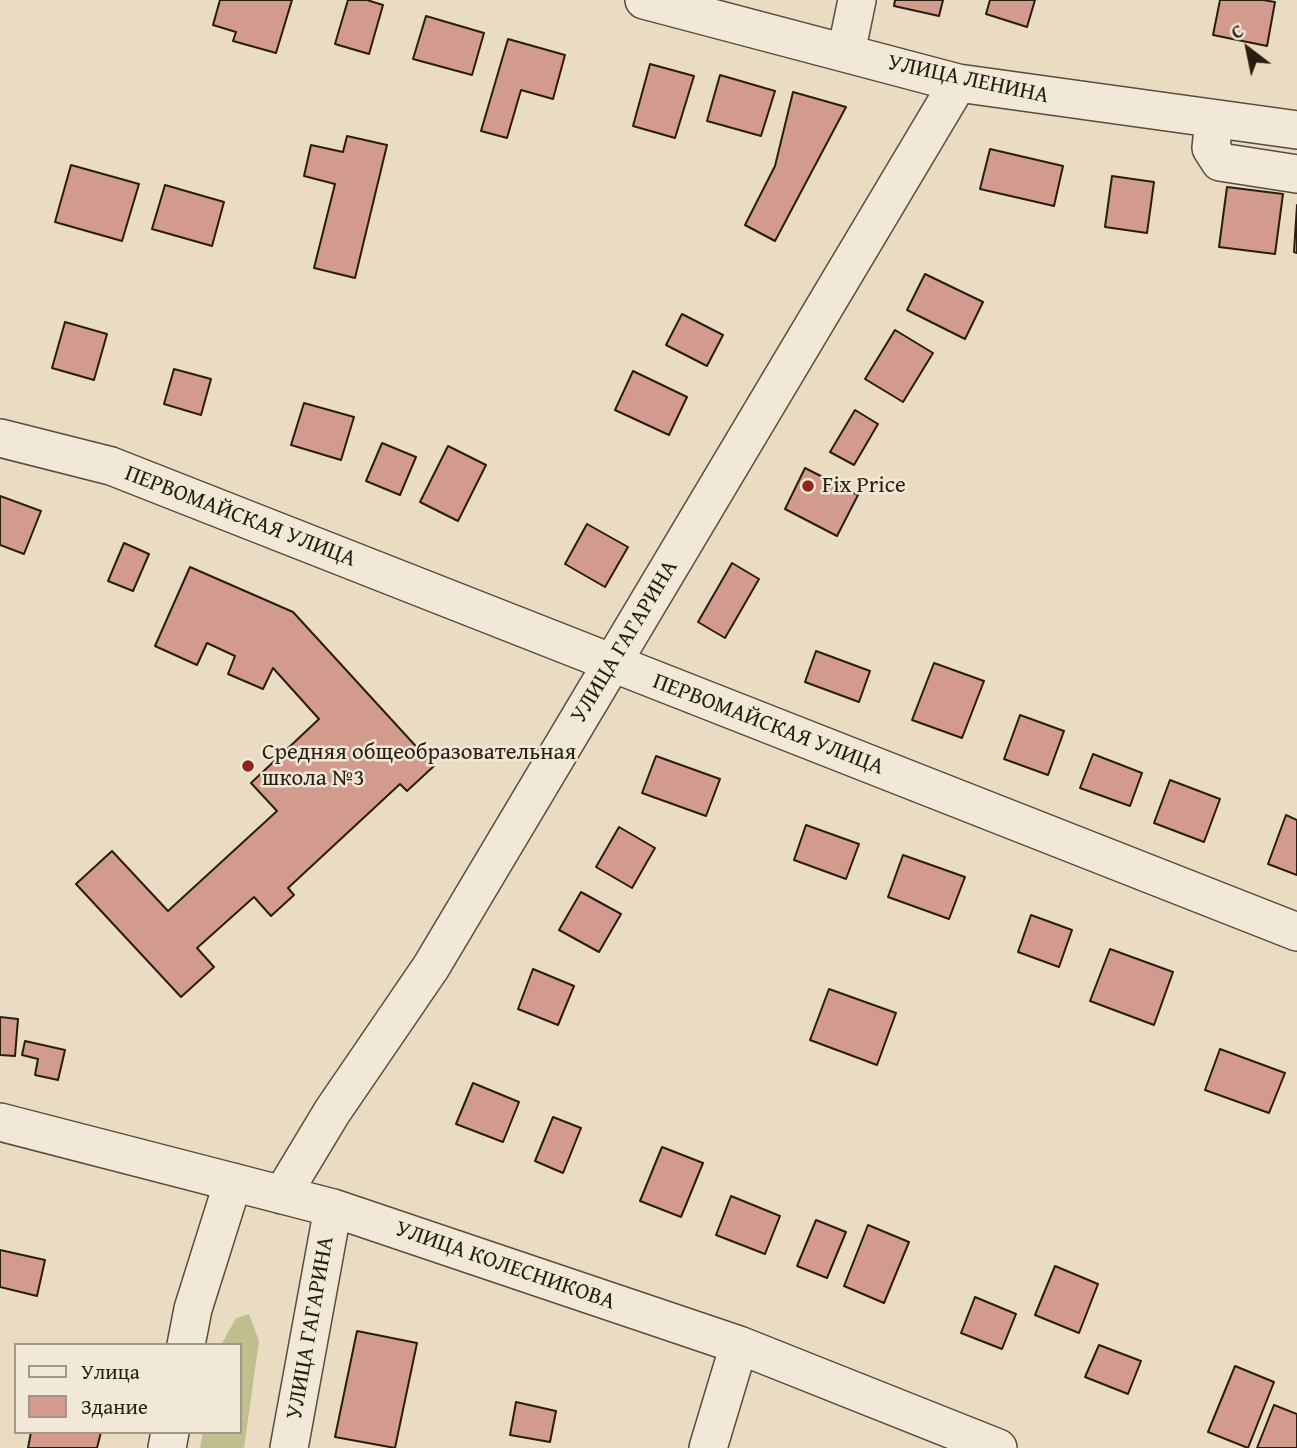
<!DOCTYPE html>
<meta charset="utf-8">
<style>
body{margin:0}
#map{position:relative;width:1297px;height:1448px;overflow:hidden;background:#eadcc2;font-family:"Gentium Book Plus",serif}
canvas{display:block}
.legend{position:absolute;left:14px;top:1343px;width:228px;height:91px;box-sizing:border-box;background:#f1e8d7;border:2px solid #a19687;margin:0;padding:9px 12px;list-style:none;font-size:21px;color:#291c10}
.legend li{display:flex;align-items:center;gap:14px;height:35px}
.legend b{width:35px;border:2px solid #a19687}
.north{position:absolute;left:1213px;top:14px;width:70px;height:70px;-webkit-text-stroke:5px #f1e8d7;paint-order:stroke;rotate:328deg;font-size:19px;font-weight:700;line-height:28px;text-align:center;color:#291c10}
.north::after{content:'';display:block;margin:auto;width:24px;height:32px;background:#291c10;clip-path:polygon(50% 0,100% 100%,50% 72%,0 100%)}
</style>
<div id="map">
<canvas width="1297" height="1448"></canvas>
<ul class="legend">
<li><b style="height:9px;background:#f1e8d7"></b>Улица</li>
<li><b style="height:19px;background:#d39a8e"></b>Здание</li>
</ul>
<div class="north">С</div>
</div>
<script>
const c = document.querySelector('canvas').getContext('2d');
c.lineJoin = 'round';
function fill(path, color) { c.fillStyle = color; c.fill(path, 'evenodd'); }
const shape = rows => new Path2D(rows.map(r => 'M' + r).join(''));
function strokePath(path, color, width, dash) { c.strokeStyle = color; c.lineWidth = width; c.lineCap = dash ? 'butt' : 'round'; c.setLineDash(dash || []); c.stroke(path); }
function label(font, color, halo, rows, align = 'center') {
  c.font = font + ' "Gentium Book Plus",serif'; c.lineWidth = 5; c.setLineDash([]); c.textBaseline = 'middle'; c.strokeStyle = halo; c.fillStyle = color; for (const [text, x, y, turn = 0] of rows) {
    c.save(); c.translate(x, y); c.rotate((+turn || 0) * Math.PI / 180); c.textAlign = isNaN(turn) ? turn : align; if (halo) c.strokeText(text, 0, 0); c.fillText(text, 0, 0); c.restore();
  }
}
const green = shape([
 [249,1314,259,1341,244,1448,200,1448,203,1432,240,1432,240,1345,221,1345,236,1318]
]);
const building = shape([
 [220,0,292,0,276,53,233,41,236,32,213,25,220,0],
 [348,0,367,0,383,5,369,54,335,44,348,0],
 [895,0,943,0,939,16,894,6,895,0],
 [990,0,1035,0,1027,27,986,14,990,0],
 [1220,0,1263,0,1275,2,1267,46,1213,35,1220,0],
 [426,16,484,33,472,75,413,59,426,16],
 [508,39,565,55,553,99,521,90,507,138,481,131,508,39],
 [650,64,694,76,675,138,633,126,650,64],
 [720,75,775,91,761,136,707,121,720,75],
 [793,92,846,107,775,241,745,225,775,166,793,92],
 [347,136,387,145,355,278,314,268,335,184,304,176,311,145,343,152,347,136],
 [990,149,1063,166,1054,206,980,189,990,149],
 [71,165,139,184,122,241,55,222,71,165],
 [1112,176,1154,182,1147,233,1105,227,1112,176],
 [165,185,224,202,212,246,152,229,165,185],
 [1227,187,1283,194,1275,254,1219,247,1227,187],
 [1297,205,1297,253,1294,252,1297,205],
 [925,274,983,302,965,339,907,310,925,274],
 [682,314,723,335,707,366,666,345,682,314],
 [65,322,107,334,94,380,52,368,65,322],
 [895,330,933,353,903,402,865,379,895,330],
 [174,369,211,379,201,415,164,404,174,369],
 [633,371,687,397,669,435,615,410,633,371],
 [304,403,354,417,341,460,291,445,304,403],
 [855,410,878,424,854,465,830,452,855,410],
 [382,443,416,457,400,495,366,481,382,443],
 [448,446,486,465,458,521,420,502,448,446],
 [805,468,858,495,837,536,785,509,805,468],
 [0,496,41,511,24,554,0,545,0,496],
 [587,524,628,547,605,587,565,564,587,524],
 [124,543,149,554,133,591,108,581,124,543],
 [732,563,759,579,725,638,698,622,732,563],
 [190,567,293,612,434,766,407,791,400,784,288,888,294,895,271,916,254,897,197,948,214,967,181,997,76,884,112,851,168,911,277,811,251,783,319,719,273,668,263,689,228,674,235,656,207,643,197,665,155,646,190,567],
 [816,651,870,671,859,702,805,682,816,651],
 [934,663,984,681,962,738,912,720,934,663],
 [1020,715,1064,731,1048,775,1004,759,1020,715],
 [1093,754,1142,773,1130,806,1080,788,1093,754],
 [656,756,720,779,706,816,642,793,656,756],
 [1170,780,1220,799,1204,842,1154,823,1170,780],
 [1286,815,1297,820,1297,875,1268,864,1286,815],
 [806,825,859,844,846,879,794,860,806,825],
 [619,827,655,848,632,888,596,867,619,827],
 [903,855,965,877,949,919,888,897,903,855],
 [581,892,621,914,599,952,559,930,581,892],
 [1031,915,1072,930,1059,967,1018,952,1031,915],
 [1110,949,1173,972,1154,1025,1090,1001,1110,949],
 [533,969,574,986,558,1025,518,1009,533,969],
 [829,989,896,1013,877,1065,810,1040,829,989],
 [0,1017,18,1019,15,1056,0,1055,0,1017],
 [25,1041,65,1050,58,1080,35,1075,38,1059,22,1055,25,1041],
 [1220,1049,1285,1073,1269,1113,1205,1090,1220,1049],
 [473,1083,519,1102,503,1142,456,1124,473,1083],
 [553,1117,581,1128,563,1173,535,1161,553,1117],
 [662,1147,703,1163,681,1217,640,1201,662,1147],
 [731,1196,780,1216,765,1254,716,1235,731,1196],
 [816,1220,846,1232,827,1278,797,1266,816,1220],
 [868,1225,909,1242,884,1303,844,1286,868,1225],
 [0,1250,45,1260,37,1296,0,1287,0,1250],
 [1055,1266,1098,1284,1079,1333,1035,1315,1055,1266],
 [975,1297,1016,1314,1002,1349,961,1333,975,1297],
 [357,1331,417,1343,395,1448,335,1437,357,1331],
 [1099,1345,1141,1361,1128,1394,1085,1377,1099,1345],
 [1235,1366,1274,1382,1248,1448,1208,1432,1235,1366],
 [516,1402,556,1411,550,1442,510,1435,516,1402],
 [1274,1405,1297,1414,1297,1448,1257,1448,1274,1405],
 [31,1432,101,1432,97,1448,28,1448,31,1432]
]);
const minor = shape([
 [644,0,958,83,1297,130],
 [846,53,857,0],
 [1214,119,1211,148,1220,162,1297,174],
 [0,438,111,466,1297,932],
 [0,1122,333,1208,739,1345,998,1448],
 [282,1195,332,1112,431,967,958,83],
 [186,1345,193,1309,233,1182],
 [167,1448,170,1432],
 [289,1448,333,1208],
 [708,1448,739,1345]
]);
const markers = [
 [808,486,7,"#8f2418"],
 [248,766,7,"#8f2418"]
];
const streetNames = [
 ["УЛИЦА ЛЕНИНА",968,80,12],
 ["ПЕРВОМАЙСКАЯ УЛИЦА",240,517,21],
 ["УЛИЦА ГАГАРИНА",625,642,-59],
 ["ПЕРВОМАЙСКАЯ УЛИЦА",768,725,21],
 ["УЛИЦА КОЛЕСНИКОВА",505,1266,19],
 ["УЛИЦА ГАГАРИНА",311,1328,-80]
];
const poiNames = [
 ["Fix Price",822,486],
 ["Средняя общеобразовательная",262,753],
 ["школа №3",262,779]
];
fill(green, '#bfbe8e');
fill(building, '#d39a8e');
strokePath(building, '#291c10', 2);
strokePath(minor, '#594c3c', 40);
strokePath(minor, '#f1e8d7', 37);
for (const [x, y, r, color] of markers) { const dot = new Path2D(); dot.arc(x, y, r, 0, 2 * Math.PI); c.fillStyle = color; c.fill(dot); strokePath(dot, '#f1e8d7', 2.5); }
label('23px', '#291c10', '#f1e8d7', streetNames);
label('23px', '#291c10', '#f1e8d7', poiNames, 'left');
</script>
